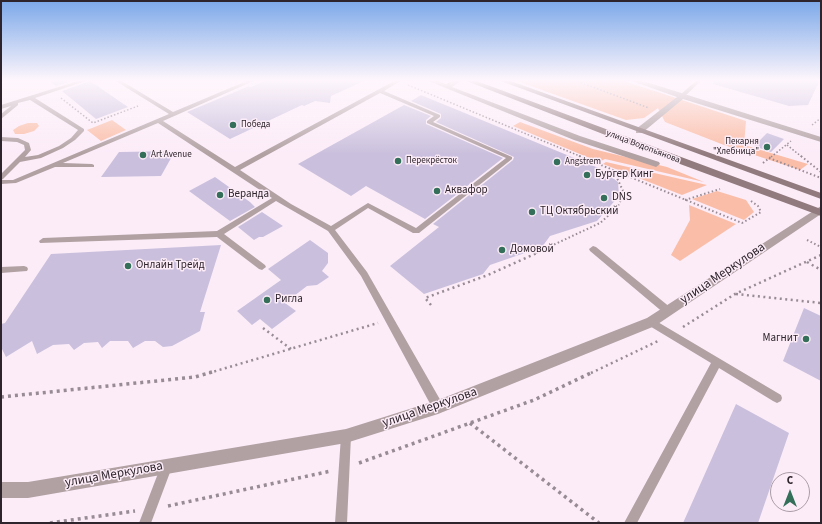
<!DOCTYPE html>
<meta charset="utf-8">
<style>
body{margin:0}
#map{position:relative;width:822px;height:524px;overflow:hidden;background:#fcecf8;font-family:"Source Sans 3",sans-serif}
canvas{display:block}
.frame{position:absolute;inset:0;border:2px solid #2e242b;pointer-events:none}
.north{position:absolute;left:770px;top:472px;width:40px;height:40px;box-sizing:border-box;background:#fcecf8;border:1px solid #aa9ca6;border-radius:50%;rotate:0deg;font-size:11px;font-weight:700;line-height:16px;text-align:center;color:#2e242b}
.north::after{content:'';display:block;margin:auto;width:14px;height:18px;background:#346f5a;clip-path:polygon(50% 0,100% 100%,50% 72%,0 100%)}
</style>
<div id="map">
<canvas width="822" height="524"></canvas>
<div class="frame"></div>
<div class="north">С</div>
</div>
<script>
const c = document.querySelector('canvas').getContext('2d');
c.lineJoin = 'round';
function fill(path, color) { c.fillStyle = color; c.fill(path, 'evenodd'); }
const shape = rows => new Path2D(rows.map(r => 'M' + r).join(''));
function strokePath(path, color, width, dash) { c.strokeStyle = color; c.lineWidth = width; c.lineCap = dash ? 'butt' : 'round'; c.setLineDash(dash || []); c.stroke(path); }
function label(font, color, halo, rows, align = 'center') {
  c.font = font + ' "Source Sans 3",sans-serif'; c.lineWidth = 3; c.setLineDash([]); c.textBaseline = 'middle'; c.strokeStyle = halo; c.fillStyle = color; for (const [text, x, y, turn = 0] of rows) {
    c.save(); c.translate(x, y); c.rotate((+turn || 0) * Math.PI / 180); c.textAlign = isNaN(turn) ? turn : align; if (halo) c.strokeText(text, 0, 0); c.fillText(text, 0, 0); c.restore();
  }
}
const green = shape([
 [514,80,621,80,746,121,744,145,808,164,800,170,724,145,665,122,658,108,644,118,626,120],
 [112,120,126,130,101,141,87,130],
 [520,122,593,149,667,167,704,182,605,159,599,162,513,126],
 [28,123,37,123,39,126,34,131,24,134,15,134,13,130,19,126],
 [606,162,707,185,682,195,603,164],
 [717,191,746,200,754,212,744,220,692,199],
 [689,205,736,224,680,261,671,255,690,220]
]);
const building = shape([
 [48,80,75,80,56,86],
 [267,80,366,80,331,96,330,103,315,101,304,106,302,105,230,139,187,112,249,86,251,87],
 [713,80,820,80,808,105,789,106,713,84],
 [90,81,128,107,96,119,62,91],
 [421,95,601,169,618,182,619,196,597,221,550,236,542,247,490,265,483,274,424,294,390,266,439,227,433,224,513,160,514,157,436,122,441,118,441,114,411,101],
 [404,105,431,116,426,120,426,124,503,158,425,219,366,186,351,196,298,164],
 [767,133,784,139,771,152,754,146],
 [175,151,161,176,101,177,119,152],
 [215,177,250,202,255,207,230,221,189,191],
 [262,212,283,226,263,237,259,237,254,240,238,227],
 [310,240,328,253,328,263,322,271,329,277,317,285,307,286,285,303,296,311,272,329,260,319,252,325,237,311,281,280,268,269],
 [221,245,200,312,205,312,200,331,172,346,163,347,155,341,145,341,133,348,128,341,110,341,102,348,98,342,84,343,74,350,69,344,53,345,37,354,32,341,6,357,1,347,1,324,5,323,51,254],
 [804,308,821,316,821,381,783,361],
 [736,404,789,433,758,523,683,523]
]);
const pathFar3 = shape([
 [574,80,649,108],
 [408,85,582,157],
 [61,98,93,123,138,106],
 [812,125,821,118],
 [787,145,802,157],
 [771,157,791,141]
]);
const pathFar2 = shape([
 [579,156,742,223,761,212,758,206,751,201],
 [801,156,821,172],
 [769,158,821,178],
 [763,163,772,156],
 [685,200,720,189],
 [807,240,821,247],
 [536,253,600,223,617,208,624,193,617,178,621,174]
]);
const pathFar1 = shape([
 [807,262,821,270],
 [736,294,821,303],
 [431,305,425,298,488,275,539,252],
 [683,327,735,294,821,255],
 [263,328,291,349],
 [209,373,378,323],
 [591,373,658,341]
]);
const path = shape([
 [1,397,195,377,212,372],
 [470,423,599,523],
 [359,463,534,400,593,372],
 [168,506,331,471],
 [50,523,135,511]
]);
const service = shape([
 [81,80,89,80,35,98,84,129,84,131,75,140,63,148,41,158,20,162,3,179,1,180,13,180,169,114,114,80,120,80,173,112,249,80,256,80,163,121,235,167,396,80,402,80,384,91,440,115,440,117,433,122,512,157,512,159,419,233,413,233,368,208,335,230,367,272,442,403,443,407,442,411,438,412,434,411,361,276,328,231,276,201,224,234,265,265,266,267,262,270,259,269,217,237,40,243,39,241,43,238,217,231,272,198,158,123,63,163,92,164,94,165,94,167,55,167,16,183,1,184,1,174,25,150,24,145,17,142,1,141,1,137,18,138,29,143,31,150,25,157,38,155,59,146,71,138,78,130,30,100,18,103,18,105,1,119,1,114,11,106,1,109,1,105,81,80],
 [380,93,434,116,427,121,427,123,506,158,416,228,368,203,331,226,291,204,240,170,380,93],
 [697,80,702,80,684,97,680,97,680,95,697,80],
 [593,246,596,247,671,308,672,311,671,314,668,315,665,314,590,251,589,249,593,246],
 [24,266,27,267,28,269,27,271,1,273,1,267,24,266],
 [651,318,781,395,782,398,781,401,777,403,773,401,719,368,637,523,624,523,711,363,648,325,646,322,648,319,651,318],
 [346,431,350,432,351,436,347,523,335,523,341,436,342,432,346,431],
 [166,461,170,463,172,467,151,523,139,523,162,463,166,461]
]);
const minor = shape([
 [426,80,436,80,446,84,454,80,462,80,452,87,580,136,659,162,660,164,656,167,653,166,574,140,426,80],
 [629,80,640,80,821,137,821,142,683,99,642,133,636,133,636,129,677,97,629,80]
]);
const tertiary = shape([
 [821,206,821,214,655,326,438,414,346,443,28,498,1,498,1,482,28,482,346,429,438,400,647,318,821,206]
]);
const secondary = shape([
 [464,80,474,80,821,209,821,216,680,164,464,80],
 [498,80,508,80,821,193,821,199,498,80]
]);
const markers = [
 [233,125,4,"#346f5a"],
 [767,147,4,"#346f5a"],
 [143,155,4,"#346f5a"],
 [398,161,4,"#346f5a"],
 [557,162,4,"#346f5a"],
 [587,175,4,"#346f5a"],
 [437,191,4,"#346f5a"],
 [220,195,4,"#346f5a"],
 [604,198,4,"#346f5a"],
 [532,212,4,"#346f5a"],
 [502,250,4,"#346f5a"],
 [128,266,4,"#346f5a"],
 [267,300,4,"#346f5a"],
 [806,339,4,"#346f5a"]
];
const farPoinames = [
 ["Победа",241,125],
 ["Пекарня",759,142,"right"],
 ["\"Хлебница\"",759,152,"right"],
 ["Art Avenue",151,155],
 ["Перекрёсток",406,161],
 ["Angstrem",565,162]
];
const farStreetnames = [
 ["улица Водопьянова",643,147,21]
];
const poiNames = [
 ["Бургер Кинг",595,175],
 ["Аквафор",445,191],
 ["Веранда",228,195],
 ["DNS",612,198],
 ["ТЦ Октябрьский",540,212],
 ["Домовой",510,250],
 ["Онлайн Трейд",136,266],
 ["Ригла",275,300],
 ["Магнит",798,339,"right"]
];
const nearStreetnames = [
 ["улица Меркулова",723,274,-34],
 ["улица Меркулова",430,408,-19],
 ["улица Меркулова",114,475,-10]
];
fill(green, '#fabea8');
fill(building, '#cac0dd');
strokePath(pathFar3, '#988b95', 1.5, [1.5, 2]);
strokePath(pathFar2, '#988b95', 2, [1.5, 2.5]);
strokePath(pathFar1, '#988b95', 2.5, [2, 3.5]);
strokePath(path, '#988b95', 3.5, [3, 4]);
fill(service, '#b1a1a3');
fill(minor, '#b1a1a3');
fill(tertiary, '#b1a1a3');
fill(secondary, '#917b7e');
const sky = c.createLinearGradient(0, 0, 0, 154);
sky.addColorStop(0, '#7ba8e9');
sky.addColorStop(0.52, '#fef6fc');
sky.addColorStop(1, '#fef6fc00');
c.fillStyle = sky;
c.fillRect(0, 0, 822, 154);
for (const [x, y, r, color] of markers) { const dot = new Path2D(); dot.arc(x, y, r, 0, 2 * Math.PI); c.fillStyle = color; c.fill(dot); strokePath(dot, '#fcecf8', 1.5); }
label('9px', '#2e242b', '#fcecf8', farPoinames, 'left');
label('9px', '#2e242b', '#fcecf8', farStreetnames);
label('11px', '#2e242b', '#fcecf8', poiNames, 'left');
label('13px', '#2e242b', '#fcecf8', nearStreetnames);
</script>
